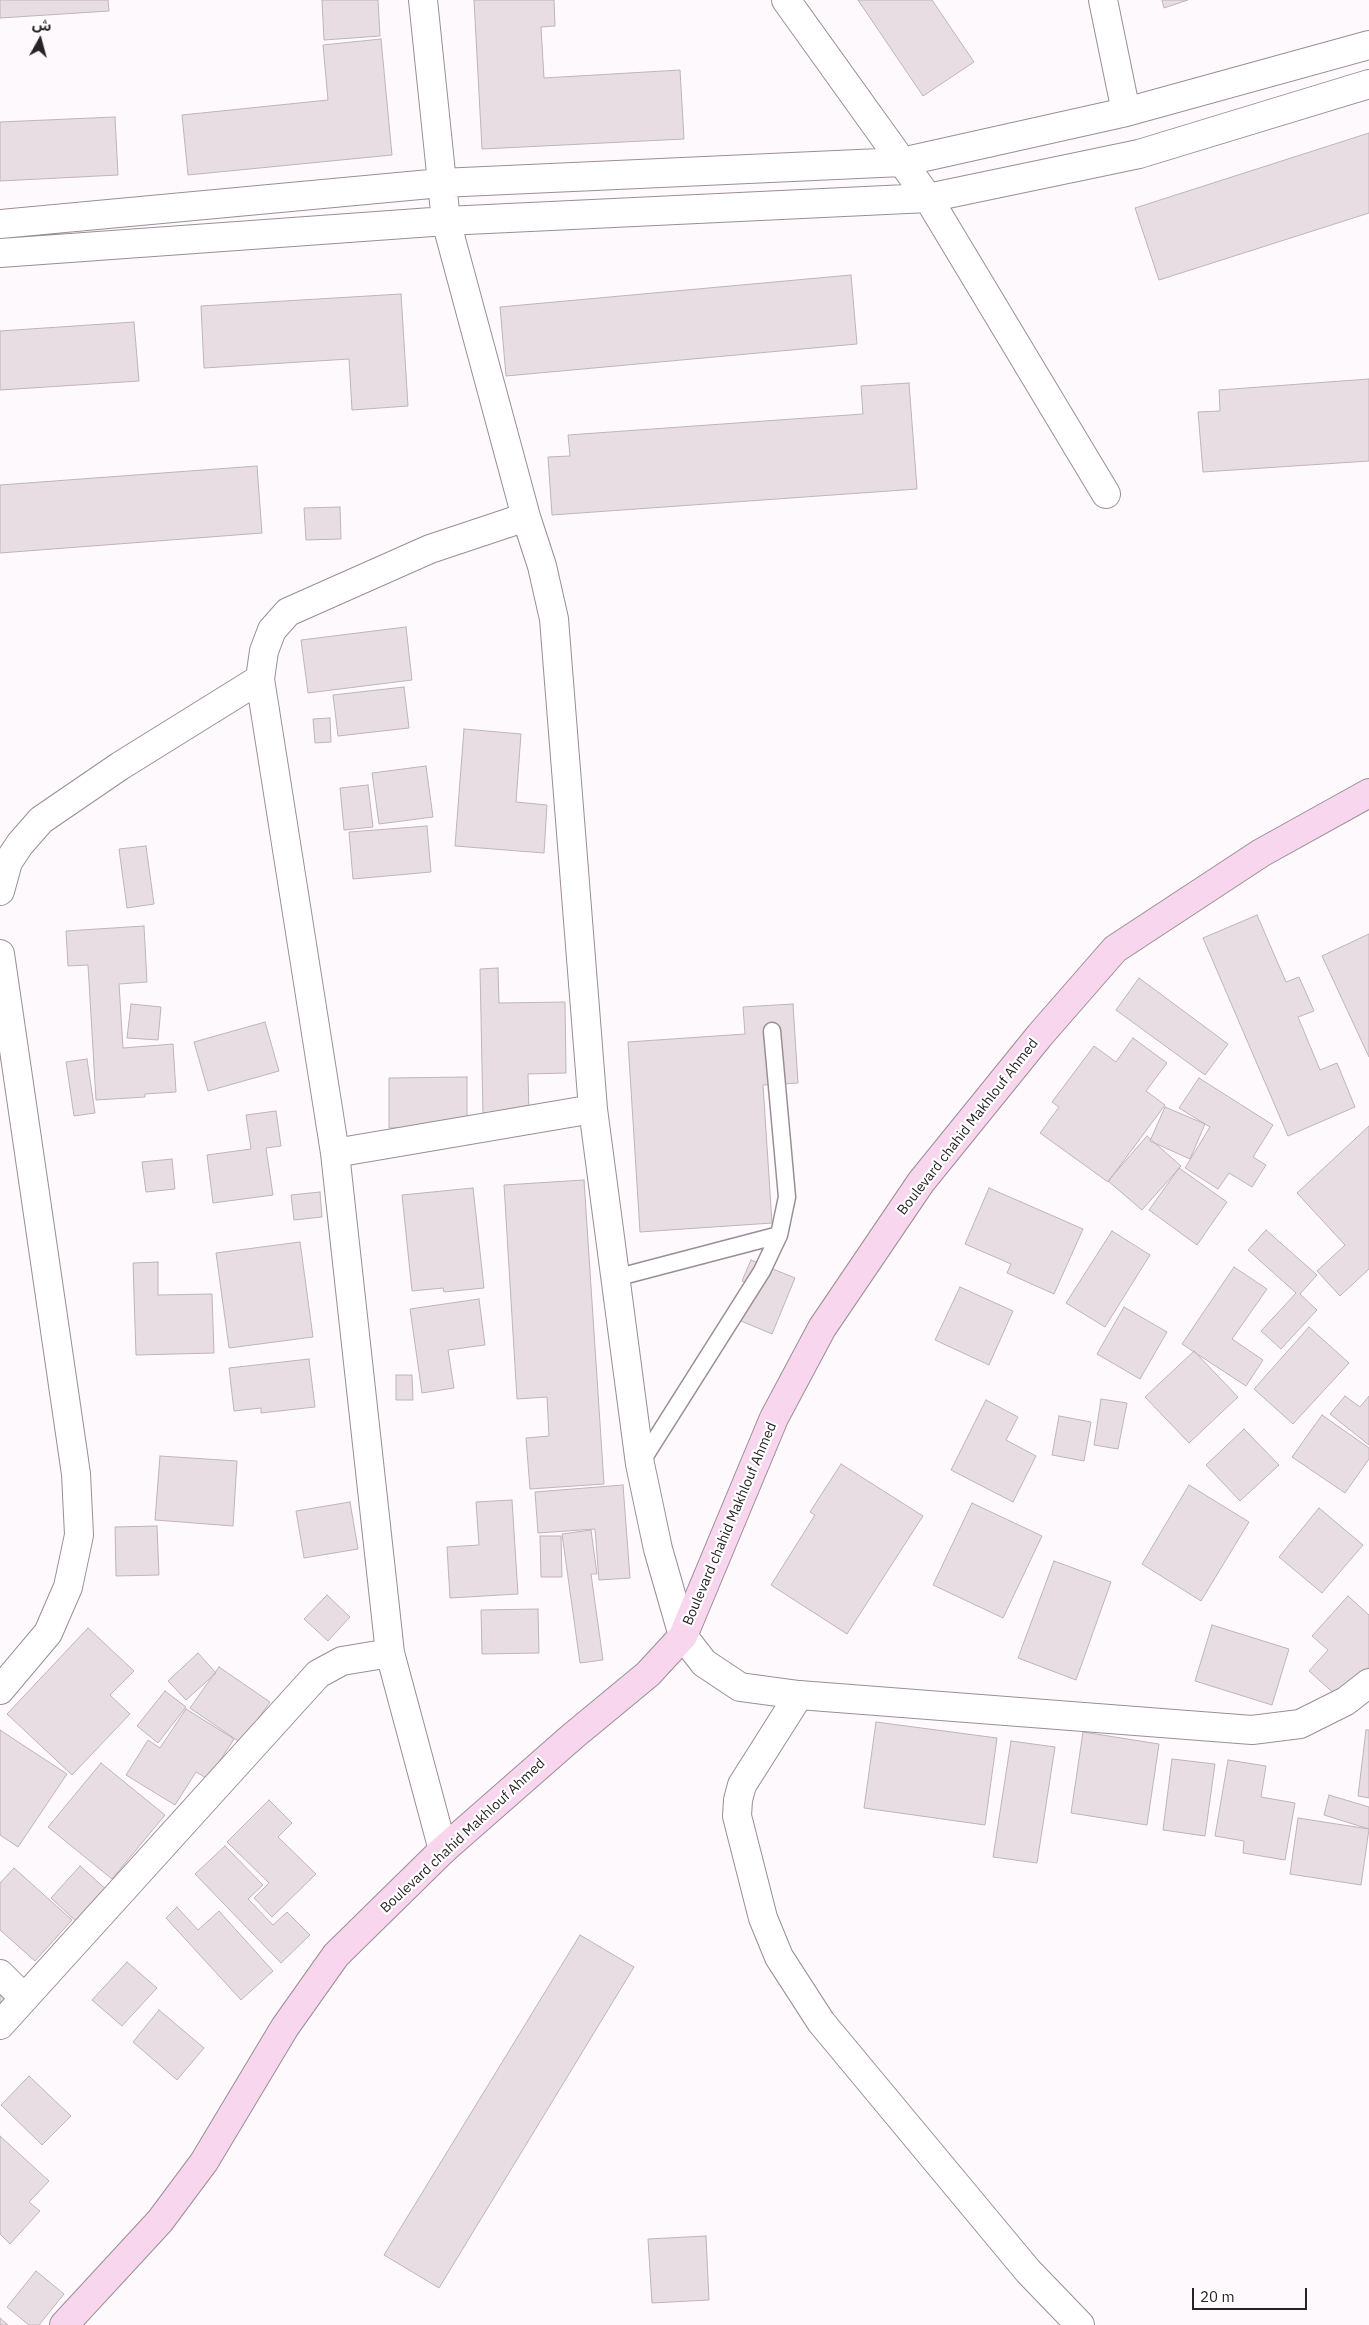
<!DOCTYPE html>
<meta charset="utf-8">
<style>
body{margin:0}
#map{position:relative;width:1369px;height:2325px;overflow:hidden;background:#fef9fc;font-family:"IBM Plex Sans","Noto Sans Arabic",sans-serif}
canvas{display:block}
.north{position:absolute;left:15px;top:15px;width:50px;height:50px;-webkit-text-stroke:4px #fff;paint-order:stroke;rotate:7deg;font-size:14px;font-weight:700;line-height:20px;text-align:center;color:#272225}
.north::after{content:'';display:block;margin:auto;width:18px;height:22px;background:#272225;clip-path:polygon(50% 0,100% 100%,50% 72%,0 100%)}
.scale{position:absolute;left:1192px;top:2288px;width:115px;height:22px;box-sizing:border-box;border:2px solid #272225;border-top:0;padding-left:6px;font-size:15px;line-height:18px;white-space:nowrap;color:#272225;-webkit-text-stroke:4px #fff;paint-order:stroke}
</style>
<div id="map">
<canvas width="1369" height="2325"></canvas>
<div class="north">ش</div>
<div class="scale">20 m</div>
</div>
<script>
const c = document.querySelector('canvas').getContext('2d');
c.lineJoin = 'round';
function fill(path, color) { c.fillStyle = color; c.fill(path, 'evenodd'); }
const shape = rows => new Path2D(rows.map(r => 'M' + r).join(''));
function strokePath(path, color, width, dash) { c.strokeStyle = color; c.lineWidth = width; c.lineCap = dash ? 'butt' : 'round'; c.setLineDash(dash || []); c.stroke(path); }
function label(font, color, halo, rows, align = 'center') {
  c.font = font + ' "IBM Plex Sans",sans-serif'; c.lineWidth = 4.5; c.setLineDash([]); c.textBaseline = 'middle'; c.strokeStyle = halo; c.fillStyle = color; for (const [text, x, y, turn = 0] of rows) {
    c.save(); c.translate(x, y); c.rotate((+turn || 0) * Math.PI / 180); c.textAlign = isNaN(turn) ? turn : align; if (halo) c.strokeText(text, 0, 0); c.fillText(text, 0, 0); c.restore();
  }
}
const building = shape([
 [0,0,108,0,109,11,0,18,0,0],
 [322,0,378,0,380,36,324,40,322,0],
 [474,0,554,0,555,26,541,27,544,78,680,70,684,139,482,149,474,0],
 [858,0,932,0,974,62,923,96,858,0],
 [1162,0,1188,0,1164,8,1162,0],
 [381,39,392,155,188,175,182,115,328,100,323,45,381,39],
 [115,117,118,175,0,181,0,122,115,117],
 [1369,133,1369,213,1159,280,1135,208,1369,133],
 [851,275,857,344,506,376,500,307,851,275],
 [401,294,408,406,352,410,349,359,204,368,201,306,401,294],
 [134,322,139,381,0,390,0,331,134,322],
 [1369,379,1369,461,1203,472,1198,412,1220,411,1219,390,1369,379],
 [909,383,917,489,552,515,548,457,570,456,568,435,863,414,861,386,909,383],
 [257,466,262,533,0,553,0,485,257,466],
 [340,507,341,539,306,540,304,508,340,507],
 [406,627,412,680,308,693,301,640,406,627],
 [404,687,409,728,338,736,333,695,404,687],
 [330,718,331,742,315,743,313,719,330,718],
 [464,729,521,734,516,802,547,805,544,853,455,846,464,729],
 [426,766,433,817,379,824,372,773,426,766],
 [368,785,373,827,344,830,340,788,368,785],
 [427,826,431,872,353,879,349,832,427,826],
 [146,846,154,904,127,908,119,849,146,846],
 [1257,915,1286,982,1299,977,1314,1011,1298,1017,1320,1070,1337,1063,1355,1107,1288,1136,1203,938,1257,915],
 [144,926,147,982,119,984,123,1048,173,1044,176,1092,145,1094,145,1097,96,1100,88,965,68,966,66,931,144,926],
 [1369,934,1369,1057,1322,956,1369,934],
 [498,968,499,1003,565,1002,566,1073,528,1074,529,1114,483,1115,480,969,498,968],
 [1139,978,1228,1044,1205,1075,1116,1010,1139,978],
 [131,1004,161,1007,158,1040,127,1038,131,1004],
 [793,1004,798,1083,763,1085,772,1223,640,1232,628,1042,745,1034,743,1007,793,1004],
 [265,1022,279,1071,208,1091,194,1042,265,1022],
 [1133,1038,1167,1063,1146,1091,1165,1105,1108,1182,1040,1133,1059,1107,1052,1102,1094,1046,1116,1062,1133,1038],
 [87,1059,95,1113,74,1116,66,1062,87,1059],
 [467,1077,467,1127,389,1128,389,1078,467,1077],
 [1199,1078,1273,1125,1253,1157,1266,1165,1252,1187,1229,1173,1218,1189,1185,1168,1210,1127,1179,1108,1199,1078],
 [1165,1107,1205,1124,1190,1159,1150,1141,1165,1107],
 [276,1111,281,1146,266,1148,273,1195,213,1203,207,1155,251,1149,246,1115,276,1111],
 [1369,1126,1369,1269,1340,1296,1317,1271,1345,1245,1297,1193,1369,1126],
 [1147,1136,1181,1166,1142,1210,1108,1181,1147,1136],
 [172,1159,175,1189,146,1192,142,1162,172,1159],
 [1179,1168,1227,1202,1197,1245,1149,1210,1179,1168],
 [584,1180,604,1484,530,1489,526,1438,549,1436,547,1397,517,1399,504,1185,584,1180],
 [473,1188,484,1288,444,1292,443,1288,412,1291,402,1195,473,1188],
 [989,1188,1083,1229,1054,1294,1007,1273,1011,1264,965,1244,989,1188],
 [320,1192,322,1217,294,1220,291,1195,320,1192],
 [1266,1230,1317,1275,1300,1294,1317,1310,1281,1349,1261,1331,1296,1293,1248,1250,1266,1230],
 [1112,1231,1150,1255,1105,1327,1066,1303,1112,1231],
 [300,1242,313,1337,229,1348,216,1253,300,1242],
 [751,1260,795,1278,772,1334,741,1321,755,1287,742,1281,751,1260],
 [158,1262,158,1295,212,1294,214,1353,136,1355,133,1263,158,1262],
 [1234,1267,1267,1289,1232,1339,1263,1360,1246,1386,1182,1344,1234,1267],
 [960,1287,1013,1311,989,1365,935,1340,960,1287],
 [479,1299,485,1345,448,1350,454,1388,422,1393,410,1309,479,1299],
 [1124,1307,1167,1332,1140,1379,1097,1354,1124,1307],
 [1309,1327,1349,1363,1293,1424,1254,1389,1309,1327],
 [1194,1351,1238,1397,1189,1443,1145,1397,1194,1351],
 [309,1359,315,1407,261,1413,261,1408,234,1411,229,1368,309,1359],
 [396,1375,412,1375,413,1400,396,1400,396,1375],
 [1345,1396,1360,1407,1369,1396,1369,1445,1330,1414,1345,1396],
 [1101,1399,1127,1403,1118,1449,1094,1445,1101,1399],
 [986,1400,1018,1417,1006,1440,1036,1456,1013,1502,951,1470,986,1400],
 [1322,1415,1369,1448,1369,1459,1345,1493,1292,1457,1322,1415],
 [1059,1416,1091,1422,1084,1461,1052,1455,1059,1416],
 [1244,1429,1279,1465,1240,1501,1206,1465,1244,1429],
 [160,1456,237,1461,233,1526,155,1520,160,1456],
 [841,1464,923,1516,847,1634,771,1585,815,1515,810,1512,841,1464],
 [623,1485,630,1578,599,1580,595,1529,538,1533,535,1492,623,1485],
 [1189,1485,1249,1522,1201,1601,1142,1564,1189,1485],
 [512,1500,518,1594,450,1598,447,1547,479,1545,476,1502,512,1500],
 [350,1502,358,1549,304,1558,296,1511,350,1502],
 [972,1503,1042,1536,1003,1618,933,1585,972,1503],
 [1319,1508,1363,1545,1322,1593,1279,1557,1319,1508],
 [157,1526,159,1575,116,1576,115,1527,157,1526],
 [591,1530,597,1574,591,1574,603,1660,580,1663,562,1534,591,1530],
 [540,1536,561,1536,562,1577,541,1577,540,1536],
 [1054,1561,1111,1582,1076,1680,1018,1658,1054,1561],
 [327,1595,350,1617,328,1641,304,1619,327,1595],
 [1348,1596,1369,1615,1369,1684,1349,1707,1309,1671,1328,1650,1312,1636,1348,1596],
 [538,1609,539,1653,482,1654,481,1610,538,1609],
 [1212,1625,1289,1649,1272,1705,1195,1681,1212,1625],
 [88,1628,134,1671,110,1695,130,1714,72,1775,7,1714,88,1628],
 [198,1653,216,1673,186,1700,168,1681,198,1653],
 [219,1667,270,1702,241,1743,190,1708,219,1667],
 [165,1691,186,1707,158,1743,137,1726,165,1691],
 [186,1709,234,1739,208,1779,196,1772,175,1805,126,1775,148,1740,160,1748,186,1709],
 [876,1722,997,1738,985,1825,864,1808,876,1722],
 [0,1730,67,1774,18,1847,0,1835,0,1730],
 [1366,1730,1369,1730,1369,1798,1358,1796,1366,1730],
 [1083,1732,1159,1744,1147,1825,1071,1813,1083,1732],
 [1011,1741,1055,1747,1037,1863,993,1857,1011,1741],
 [1172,1759,1215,1764,1205,1836,1163,1830,1172,1759],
 [1228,1760,1266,1766,1261,1797,1295,1803,1285,1860,1243,1853,1244,1841,1215,1836,1228,1760],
 [101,1763,165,1815,112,1879,48,1827,101,1763],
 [1329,1795,1369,1807,1369,1829,1324,1815,1329,1795],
 [269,1800,292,1823,278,1837,316,1874,272,1917,254,1898,269,1883,227,1842,269,1800],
 [1298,1818,1369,1829,1361,1885,1290,1874,1298,1818],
 [225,1846,263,1885,248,1899,273,1925,287,1912,310,1935,281,1963,195,1874,225,1846],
 [80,1866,108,1891,79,1924,51,1898,80,1866],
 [14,1868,72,1920,35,1961,0,1930,0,1883,14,1868],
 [177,1907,198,1930,219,1911,273,1971,241,2000,166,1918,177,1907],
 [580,1935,634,1967,439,2288,384,2255,580,1935],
 [127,1962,157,1988,122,2026,92,2000,127,1962],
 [0,1988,9,1996,0,2006,0,1988],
 [159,2010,204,2048,177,2080,133,2042,159,2010],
 [29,2076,71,2116,42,2145,1,2105,29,2076],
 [0,2136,49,2181,29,2202,40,2211,10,2244,0,2234,0,2136],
 [706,2236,709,2300,652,2303,648,2239,706,2236],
 [36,2271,64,2294,39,2325,29,2325,7,2307,36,2271],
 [0,2318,8,2325,0,2325,0,2318]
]);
const service = shape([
 [615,1278,779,1235],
 [640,1464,762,1271,779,1235,787,1197,772,1031]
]);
const minor = shape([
 [423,0,446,221,526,517],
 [786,0,928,198,1106,494],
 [1103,0,1126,112],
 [0,224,441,183,902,162,1126,112,1369,45],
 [0,253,446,221,928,198,1139,154,1369,84],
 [0,891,8,862,20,844,41,820,120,766,260,679],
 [0,954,76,1474,79,1535,68,1587,48,1633,0,1690],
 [335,1153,593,1109],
 [799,1695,742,1785,738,1800,737,1816,763,1918,779,1957,821,2022,1028,2271,1080,2325],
 [443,1850,390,1653,335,1153,260,679,264,651,272,630,288,612,430,549,526,517,542,566,554,619,593,1109,640,1464,658,1549,683,1636,704,1663,740,1687,799,1695,1252,1730,1300,1724,1346,1701,1369,1683],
 [0,1974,24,1998],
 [0,2025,318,1674,342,1661,390,1653]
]);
const secondary = shape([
 [64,2325,160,2221,204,2162,285,2027,336,1955,443,1850,573,1736,648,1674,683,1636,774,1418,822,1328,921,1182,1040,1035,1115,949,1261,853,1369,793]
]);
const streetNames = [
 ["Boulevard chahid Makhlouf Ahmed",968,1127,-52],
 ["Boulevard chahid Makhlouf Ahmed",730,1524,-67],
 ["Boulevard chahid Makhlouf Ahmed",463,1836,-43]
];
fill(building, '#e9dde4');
strokePath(building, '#c0b3bb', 1);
strokePath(service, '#9a8e96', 19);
strokePath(minor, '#9a8e96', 30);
strokePath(secondary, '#9a8e96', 30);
strokePath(service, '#fff', 16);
strokePath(minor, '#fff', 28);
strokePath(secondary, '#f8d6ee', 28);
label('14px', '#272225', '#fff', streetNames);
</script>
